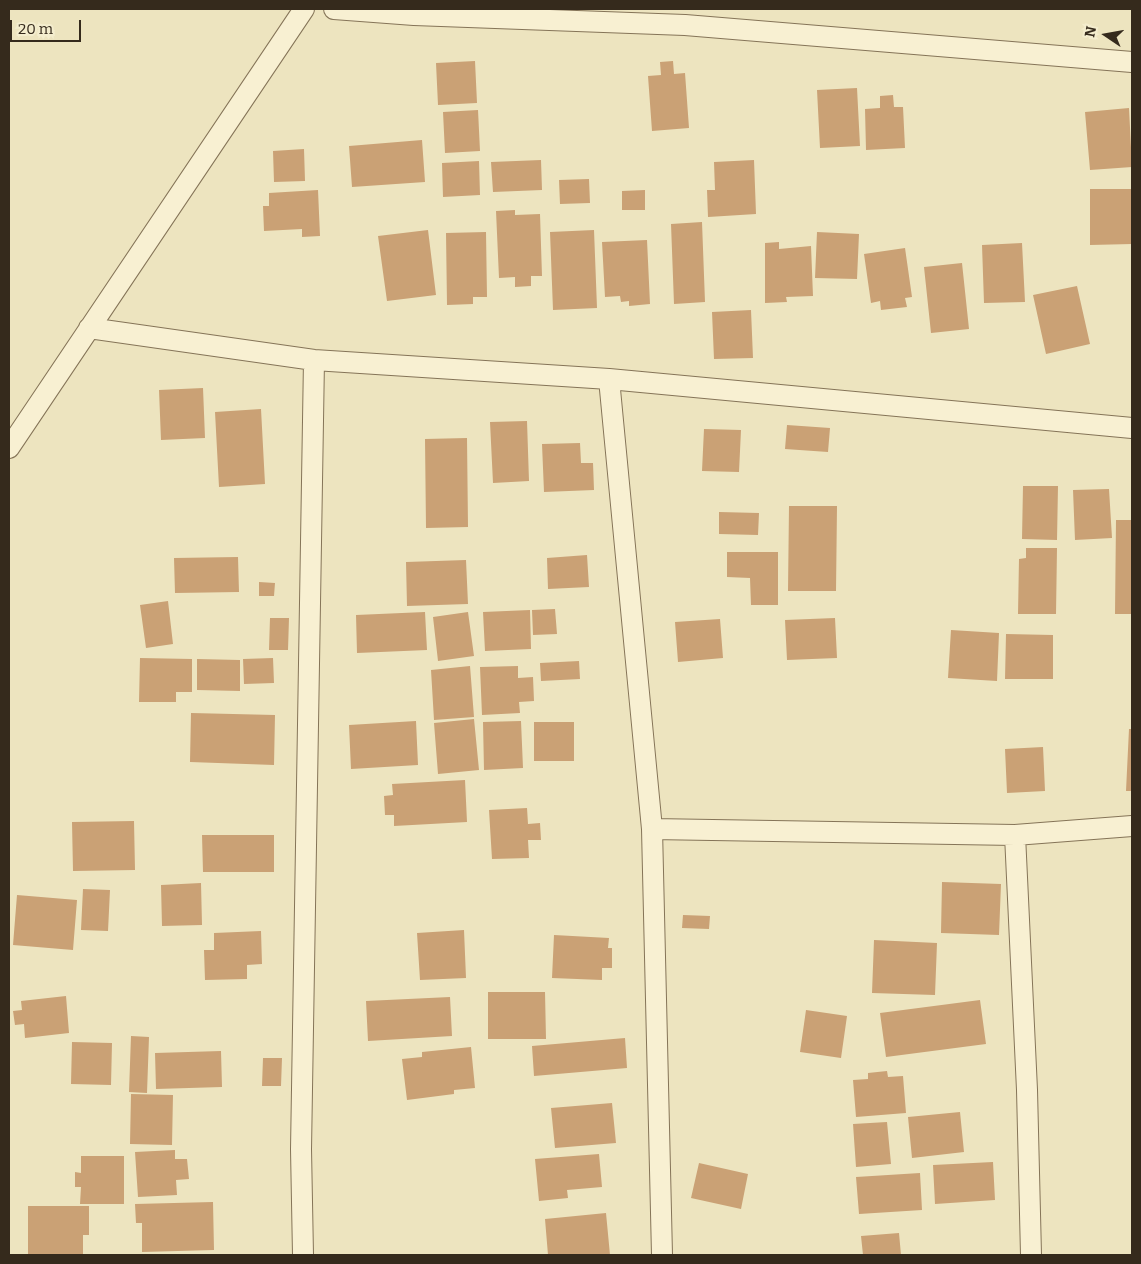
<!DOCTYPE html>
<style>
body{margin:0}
#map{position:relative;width:1141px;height:1264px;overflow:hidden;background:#ede4bf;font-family:Bitter,serif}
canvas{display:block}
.frame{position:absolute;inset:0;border:10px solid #352a1c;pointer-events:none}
.north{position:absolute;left:1081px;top:10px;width:50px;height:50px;-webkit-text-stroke:4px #f4edce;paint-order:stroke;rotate:282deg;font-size:14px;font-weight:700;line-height:20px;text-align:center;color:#352a1c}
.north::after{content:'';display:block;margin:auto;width:18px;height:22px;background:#352a1c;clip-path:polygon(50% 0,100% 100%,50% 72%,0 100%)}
.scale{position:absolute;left:10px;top:20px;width:71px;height:22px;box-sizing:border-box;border:2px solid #352a1c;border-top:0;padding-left:6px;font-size:15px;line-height:18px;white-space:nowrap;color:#352a1c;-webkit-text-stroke:4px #f4edce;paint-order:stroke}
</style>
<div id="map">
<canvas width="1141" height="1264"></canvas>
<div class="frame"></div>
<div class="north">N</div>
<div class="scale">20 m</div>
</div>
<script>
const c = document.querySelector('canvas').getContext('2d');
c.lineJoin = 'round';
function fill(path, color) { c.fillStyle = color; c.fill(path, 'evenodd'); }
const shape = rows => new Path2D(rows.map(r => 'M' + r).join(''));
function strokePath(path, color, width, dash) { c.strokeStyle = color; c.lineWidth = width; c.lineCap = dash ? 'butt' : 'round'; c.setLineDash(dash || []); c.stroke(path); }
const building = shape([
 [475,61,477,103,438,105,436,63],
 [673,61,674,74,685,73,689,128,652,131,648,76,661,75,660,62],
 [857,88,860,146,820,148,817,90],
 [893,95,894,107,903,107,905,148,866,150,865,109,880,108,880,96],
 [1129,108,1132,167,1090,170,1085,112],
 [478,110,480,151,445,153,443,112],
 [422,140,425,182,352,187,349,146],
 [304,149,305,181,274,182,273,151],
 [541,160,542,190,493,192,491,162],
 [754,160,756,214,708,217,707,190,715,190,714,162],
 [479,161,480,195,443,197,442,163],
 [589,179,590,203,560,204,559,180],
 [1090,189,1132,189,1132,244,1090,245],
 [318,190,320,236,302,237,302,229,264,231,263,206,269,206,269,193],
 [645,190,645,210,622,210,622,191],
 [515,210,515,215,540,214,542,276,531,276,531,286,515,287,515,277,499,278,496,211],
 [702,222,705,302,674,304,671,224],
 [428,230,436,295,387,301,378,236],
 [594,230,597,308,553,310,550,232],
 [486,232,487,297,473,297,473,304,447,305,446,233],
 [817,232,859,234,857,279,815,278],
 [647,240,650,304,629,306,629,301,621,302,620,296,605,297,602,242],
 [779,242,779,249,811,246,813,296,786,297,787,302,765,303,765,243],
 [1022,243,1025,302,984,303,982,245],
 [905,248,912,297,905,298,907,307,881,310,880,301,871,303,864,254],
 [962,263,969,329,931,333,924,267],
 [1077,286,1090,344,1046,354,1033,295],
 [751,310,753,358,714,359,712,312],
 [203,388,205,438,161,440,159,390],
 [261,409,265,484,219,487,215,412],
 [527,421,529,481,493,483,490,422],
 [787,425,830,428,828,452,785,449],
 [704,429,741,430,739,472,702,471],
 [467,438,468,527,426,528,425,439],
 [580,443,581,463,593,463,594,490,544,492,542,444],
 [1023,486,1058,486,1057,540,1022,539],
 [1109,489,1112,538,1075,540,1073,490],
 [789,506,837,506,836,591,788,591],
 [719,512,759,513,758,535,719,534],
 [1116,520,1132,520,1132,614,1115,614],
 [1026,548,1057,548,1056,614,1018,614,1019,559,1026,558],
 [727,552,778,552,778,605,751,605,750,578,727,577],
 [587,555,589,587,548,589,547,558],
 [238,557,239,592,175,593,174,558],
 [466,560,468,604,407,606,406,562],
 [259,582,275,583,274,596,259,596],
 [168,601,173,644,146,648,140,605],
 [555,609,557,634,533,635,532,610],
 [530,610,531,649,485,651,483,612],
 [425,612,427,650,357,653,356,615],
 [468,612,474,656,438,661,433,617],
 [270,618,289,618,288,650,269,650],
 [835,618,837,658,787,660,785,620],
 [720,619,723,658,678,662,675,622],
 [951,630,999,633,997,681,948,678],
 [1006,634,1053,635,1053,679,1005,679],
 [140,658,192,659,192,692,176,692,176,702,139,702],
 [273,658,274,683,244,684,243,659],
 [197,659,240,660,240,691,197,690],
 [579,661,580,679,541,681,540,663],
 [470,666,474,717,434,720,431,670],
 [518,666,518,678,533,677,534,701,519,702,520,713,482,715,480,667],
 [191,713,275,715,274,765,190,762],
 [474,719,479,770,438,774,434,723],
 [416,721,418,765,351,769,349,725],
 [521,721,523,768,484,770,483,722],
 [534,722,574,722,574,761,534,761],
 [1129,729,1132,729,1132,791,1126,791],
 [1043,747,1045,791,1007,793,1005,749],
 [465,780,467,822,394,826,394,815,385,815,384,796,393,795,392,784],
 [527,808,528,824,540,823,541,840,528,840,529,858,492,859,489,810],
 [134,821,135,870,73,871,72,822],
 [202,835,274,835,274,872,203,872],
 [942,882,1001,884,999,935,941,933],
 [201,883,202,925,162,926,161,885],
 [83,889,110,890,108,931,81,930],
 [17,895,77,900,73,950,13,945],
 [683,915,710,916,709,929,682,928],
 [464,930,466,978,420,980,417,933],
 [261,931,262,964,247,965,247,979,205,980,204,950,214,950,214,933],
 [554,935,609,938,608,948,612,948,612,968,602,968,602,980,552,978],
 [874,940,937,943,935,995,872,993],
 [488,992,545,992,546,1039,488,1039],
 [66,996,69,1033,25,1038,24,1024,15,1025,13,1011,22,1010,21,1001],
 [450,997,452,1036,368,1041,366,1001],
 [980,1000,986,1044,886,1057,880,1013],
 [806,1010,847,1016,841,1058,800,1052],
 [131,1036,149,1037,147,1093,129,1092],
 [625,1038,627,1068,534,1076,532,1046],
 [72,1042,112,1043,111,1085,71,1084],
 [471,1047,475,1088,454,1090,454,1094,407,1100,402,1059,422,1057,422,1052],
 [221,1051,222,1087,156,1089,155,1053],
 [263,1058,282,1058,281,1086,262,1086],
 [887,1071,888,1077,903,1076,906,1113,856,1117,853,1080,868,1079,868,1073],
 [131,1094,173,1095,172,1145,130,1144],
 [612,1103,616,1143,555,1148,551,1108],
 [960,1112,964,1152,912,1158,908,1117],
 [887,1122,891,1164,856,1167,853,1124],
 [175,1150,175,1159,187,1159,189,1179,176,1180,177,1195,138,1197,135,1152],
 [599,1154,602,1187,567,1190,568,1198,539,1201,535,1159],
 [81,1156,124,1156,124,1204,80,1204,81,1187,75,1187,75,1172,81,1173],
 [993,1162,995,1200,935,1204,933,1165],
 [699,1163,748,1174,741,1209,691,1198],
 [920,1173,922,1210,859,1214,856,1177],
 [213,1202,214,1250,142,1252,142,1223,136,1223,135,1204],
 [28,1206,89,1206,89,1235,83,1235,83,1254,28,1254],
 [606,1213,610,1255,548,1255,545,1219],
 [899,1233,901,1255,863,1255,861,1236]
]);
const street = shape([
 [334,9,414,15,685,25,1132,62],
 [89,328,314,360,609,379,1132,428],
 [609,379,652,829,662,1255],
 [9,448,304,9],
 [652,829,1015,835,1132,826],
 [1015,835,1027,1090,1031,1255],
 [303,1255,301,1149,314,360]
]);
fill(building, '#caa175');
strokePath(street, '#857458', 22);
strokePath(street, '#f8f0d2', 20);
</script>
